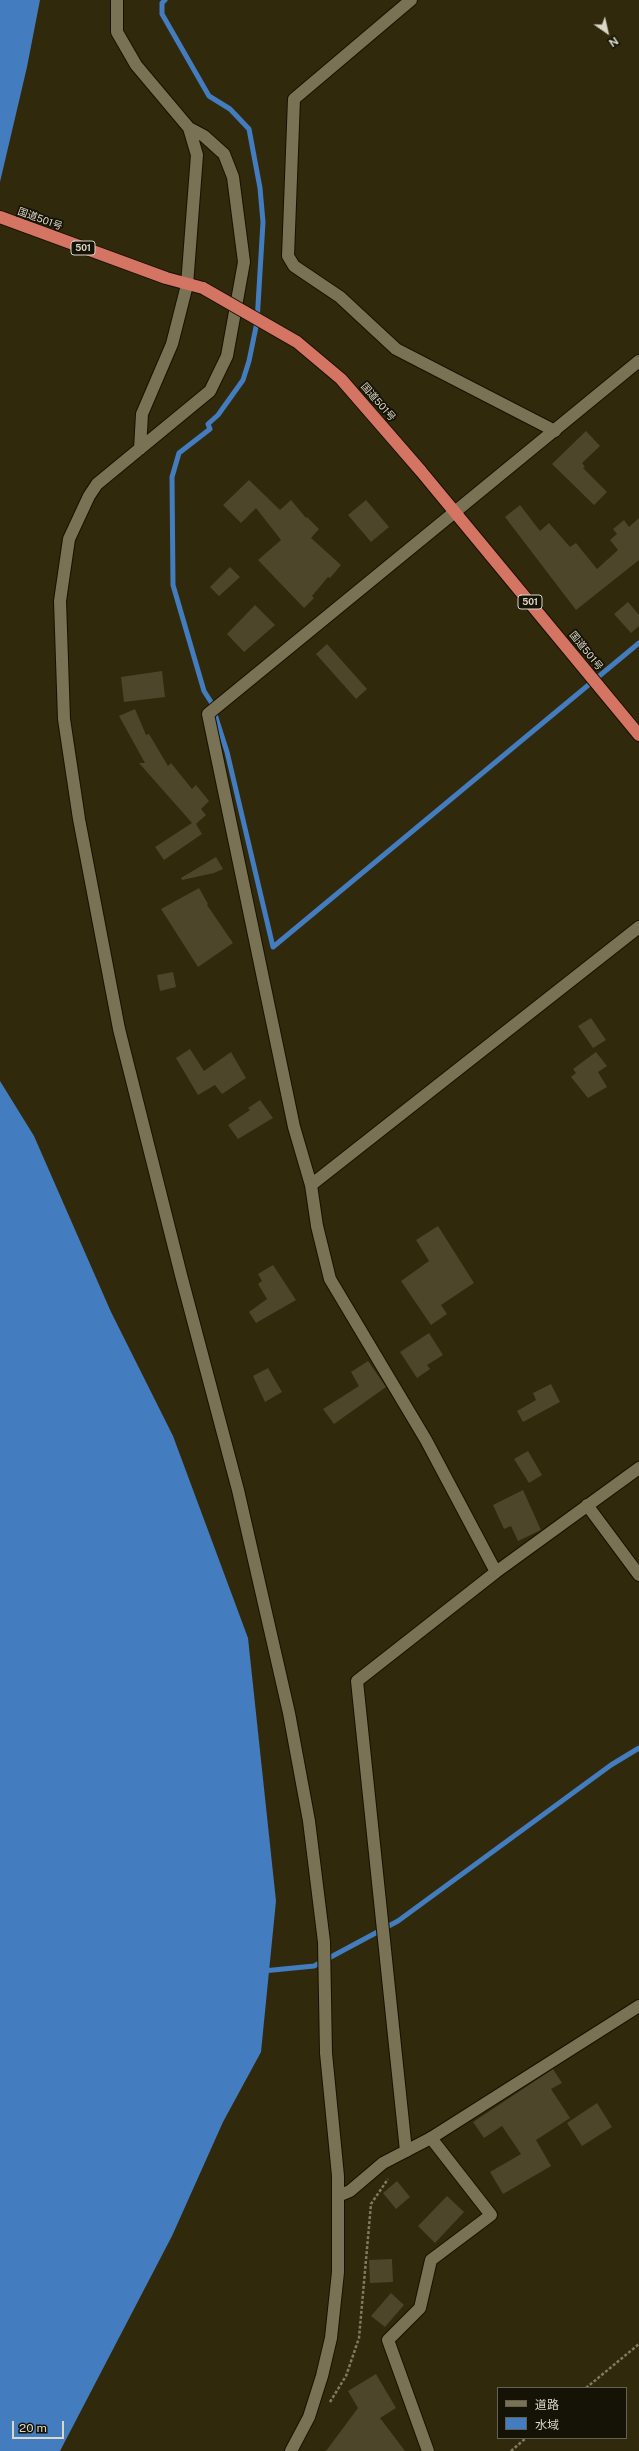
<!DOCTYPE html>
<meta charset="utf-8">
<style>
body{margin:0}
#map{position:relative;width:639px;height:2451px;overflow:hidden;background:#30290c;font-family:"Public Sans","Noto Sans JP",sans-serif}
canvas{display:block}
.legend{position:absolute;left:497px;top:2387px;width:130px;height:52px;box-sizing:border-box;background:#151206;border:1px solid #646153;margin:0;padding:5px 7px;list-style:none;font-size:12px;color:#dbd7c7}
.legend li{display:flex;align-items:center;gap:8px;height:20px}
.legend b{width:20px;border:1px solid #646153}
.north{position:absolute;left:587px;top:12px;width:40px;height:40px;-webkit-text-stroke:3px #151206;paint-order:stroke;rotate:146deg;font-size:11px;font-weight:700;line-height:16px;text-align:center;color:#dbd7c7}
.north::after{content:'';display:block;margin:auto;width:14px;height:18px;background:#dbd7c7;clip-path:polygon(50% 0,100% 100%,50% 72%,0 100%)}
.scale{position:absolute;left:12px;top:2421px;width:52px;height:18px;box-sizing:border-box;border:2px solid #dbd7c7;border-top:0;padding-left:5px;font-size:12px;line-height:14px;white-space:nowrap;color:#dbd7c7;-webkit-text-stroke:3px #151206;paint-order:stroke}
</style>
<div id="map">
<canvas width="639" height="2451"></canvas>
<ul class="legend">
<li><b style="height:5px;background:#797254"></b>道路</li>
<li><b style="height:11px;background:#437cbf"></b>水域</li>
</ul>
<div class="north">N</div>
<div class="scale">20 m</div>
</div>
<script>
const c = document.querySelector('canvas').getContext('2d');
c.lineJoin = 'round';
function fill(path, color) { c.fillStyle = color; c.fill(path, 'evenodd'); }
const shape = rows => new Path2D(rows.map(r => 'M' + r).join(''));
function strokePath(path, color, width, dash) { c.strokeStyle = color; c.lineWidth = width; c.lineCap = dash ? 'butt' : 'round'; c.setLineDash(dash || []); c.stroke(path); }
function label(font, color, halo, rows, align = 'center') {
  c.font = font + ' "Public Sans","Noto Sans JP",sans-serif'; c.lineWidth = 3.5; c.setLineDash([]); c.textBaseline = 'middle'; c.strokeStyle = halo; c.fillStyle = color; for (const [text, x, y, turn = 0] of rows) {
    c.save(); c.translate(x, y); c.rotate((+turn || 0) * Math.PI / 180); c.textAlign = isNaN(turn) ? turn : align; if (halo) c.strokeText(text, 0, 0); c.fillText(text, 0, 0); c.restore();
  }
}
const water = shape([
 [0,0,40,0,27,67,0,182],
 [0,1081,34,1136,111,1312,173,1436,248,1638,276,1901,261,2052,223,2122,172,2236,60,2451,0,2451]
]);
const stream = shape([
 [165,0,162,3,162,14,209,96,230,109,249,129,260,188,263,222,257,322,249,361,243,380,218,415,208,424,210,429,179,453,172,477,173,585,204,691,211,702,227,752,273,947,639,643],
 [263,1971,314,1966,398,1921,611,1765,639,1748]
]);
const building = shape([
 [586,431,600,446,582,463,585,467,583,468,607,492,594,505,552,464],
 [249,480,280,510,291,500,306,518,307,517,319,529,311,538,341,565,330,578,328,577,312,596,314,598,304,608,258,560,281,540,256,508,241,523,223,505],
 [366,500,389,527,371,542,348,515],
 [520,505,540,531,549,523,570,547,576,543,597,569,618,550,610,540,617,534,613,529,624,520,629,527,639,518,639,560,576,610,505,517],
 [230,567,240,577,219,596,210,587],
 [628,602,639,615,639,626,631,633,614,614],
 [255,605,275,625,244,652,227,634],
 [327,644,367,689,356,699,316,654],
 [162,671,165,697,124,702,121,677],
 [135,709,146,735,149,734,168,766,171,763,192,789,196,785,209,801,201,809,206,815,196,824,202,834,164,860,155,847,192,823,139,763,145,763,119,716],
 [216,857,223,869,214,873,182,880,181,878],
 [199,888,208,904,207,905,233,943,198,967,161,909],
 [173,972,176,987,160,991,157,975],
 [591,1018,606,1040,593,1048,578,1026],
 [190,1049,204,1071,231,1052,246,1078,222,1094,215,1085,198,1095,176,1058],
 [596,1052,607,1066,598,1072,607,1087,588,1098,571,1077,576,1073,573,1069],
 [260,1100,273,1118,238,1139,228,1125,250,1110,248,1108],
 [438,1226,474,1283,441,1305,447,1314,431,1325,401,1281,429,1261,416,1240],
 [273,1265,296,1300,256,1323,249,1312,267,1299,258,1284,262,1281,258,1274],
 [429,1333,443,1355,427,1365,430,1369,417,1378,400,1352],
 [368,1361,386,1387,334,1424,323,1409,359,1386,351,1372],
 [268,1368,282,1392,265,1402,253,1376],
 [551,1384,560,1402,523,1422,517,1411,536,1400,533,1393],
 [528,1451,542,1475,529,1483,514,1459],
 [523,1490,541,1530,518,1541,511,1526,504,1529,493,1505],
 [553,2069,562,2083,551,2089,570,2118,536,2140,551,2166,503,2194,490,2172,521,2154,502,2126,484,2138,473,2122],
 [597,2103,612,2127,582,2146,567,2123],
 [397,2181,410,2197,396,2209,383,2193],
 [447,2196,464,2212,435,2243,418,2226],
 [392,2259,393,2282,370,2283,369,2260],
 [391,2293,404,2305,385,2327,371,2316],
 [376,2374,396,2408,380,2418,405,2451,326,2451,358,2408,348,2391]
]);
const path = shape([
 [586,2388,639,2344],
 [330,2402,346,2376,359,2338,371,2204,388,2179],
 [511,2451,526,2438]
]);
const street = shape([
 [117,0,117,32,136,65,189,128,204,136,224,154,233,177,244,262,227,356,210,391,97,484,89,496,69,539,60,601,64,719,79,819,119,1029,181,1275,238,1490,289,1713,309,1821,324,1942,326,2053,338,2176,338,2272,331,2338,322,2376,309,2417,291,2451],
 [411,0,294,99,288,256,294,266,340,297,396,349,555,431],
 [140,449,142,414,172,344,187,285,197,155,189,128],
 [456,511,208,714,294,1127,311,1185,317,1226,330,1279,426,1440,496,1572],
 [311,1185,639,927],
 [587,1505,639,1575],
 [338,2196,350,2191,383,2163,406,2151,357,1681,496,1572,639,1468],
 [428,2451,388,2340,420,2308,431,2260,491,2215,431,2138]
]);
const secondary = shape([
 [456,511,639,361],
 [406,2151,431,2138,639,2006]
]);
const highway = shape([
 [0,217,166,278,203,288],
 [420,470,639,735]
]);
const highwayBridge = shape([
 [203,288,297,342,341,379,420,470]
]);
const shields = [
 [83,248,24],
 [530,602,24]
];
const shieldNames = [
 ["501",83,248],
 ["501",530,602]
];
const streetNames = [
 ["国道501号",40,219,20],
 ["国道501号",378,402,49],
 ["国道501号",586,651,51]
];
fill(water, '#437cbf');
strokePath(stream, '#437cbf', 5);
fill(building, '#4d462a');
strokePath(street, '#181100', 14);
strokePath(secondary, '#181100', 14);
strokePath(highway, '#181100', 14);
strokePath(path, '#807a63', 2.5, [3, 2]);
strokePath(street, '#797254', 12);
strokePath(secondary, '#797254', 12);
strokePath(highway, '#d37562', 12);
strokePath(highwayBridge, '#181100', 14, []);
strokePath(highwayBridge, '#d37562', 12);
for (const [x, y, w] of shields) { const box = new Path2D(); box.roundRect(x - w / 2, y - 7, w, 14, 3); c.fillStyle = '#151206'; c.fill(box); strokePath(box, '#dbd7c7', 1); }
label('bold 9px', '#dbd7c7', null, shieldNames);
label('10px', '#dbd7c7', '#151206', streetNames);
</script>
